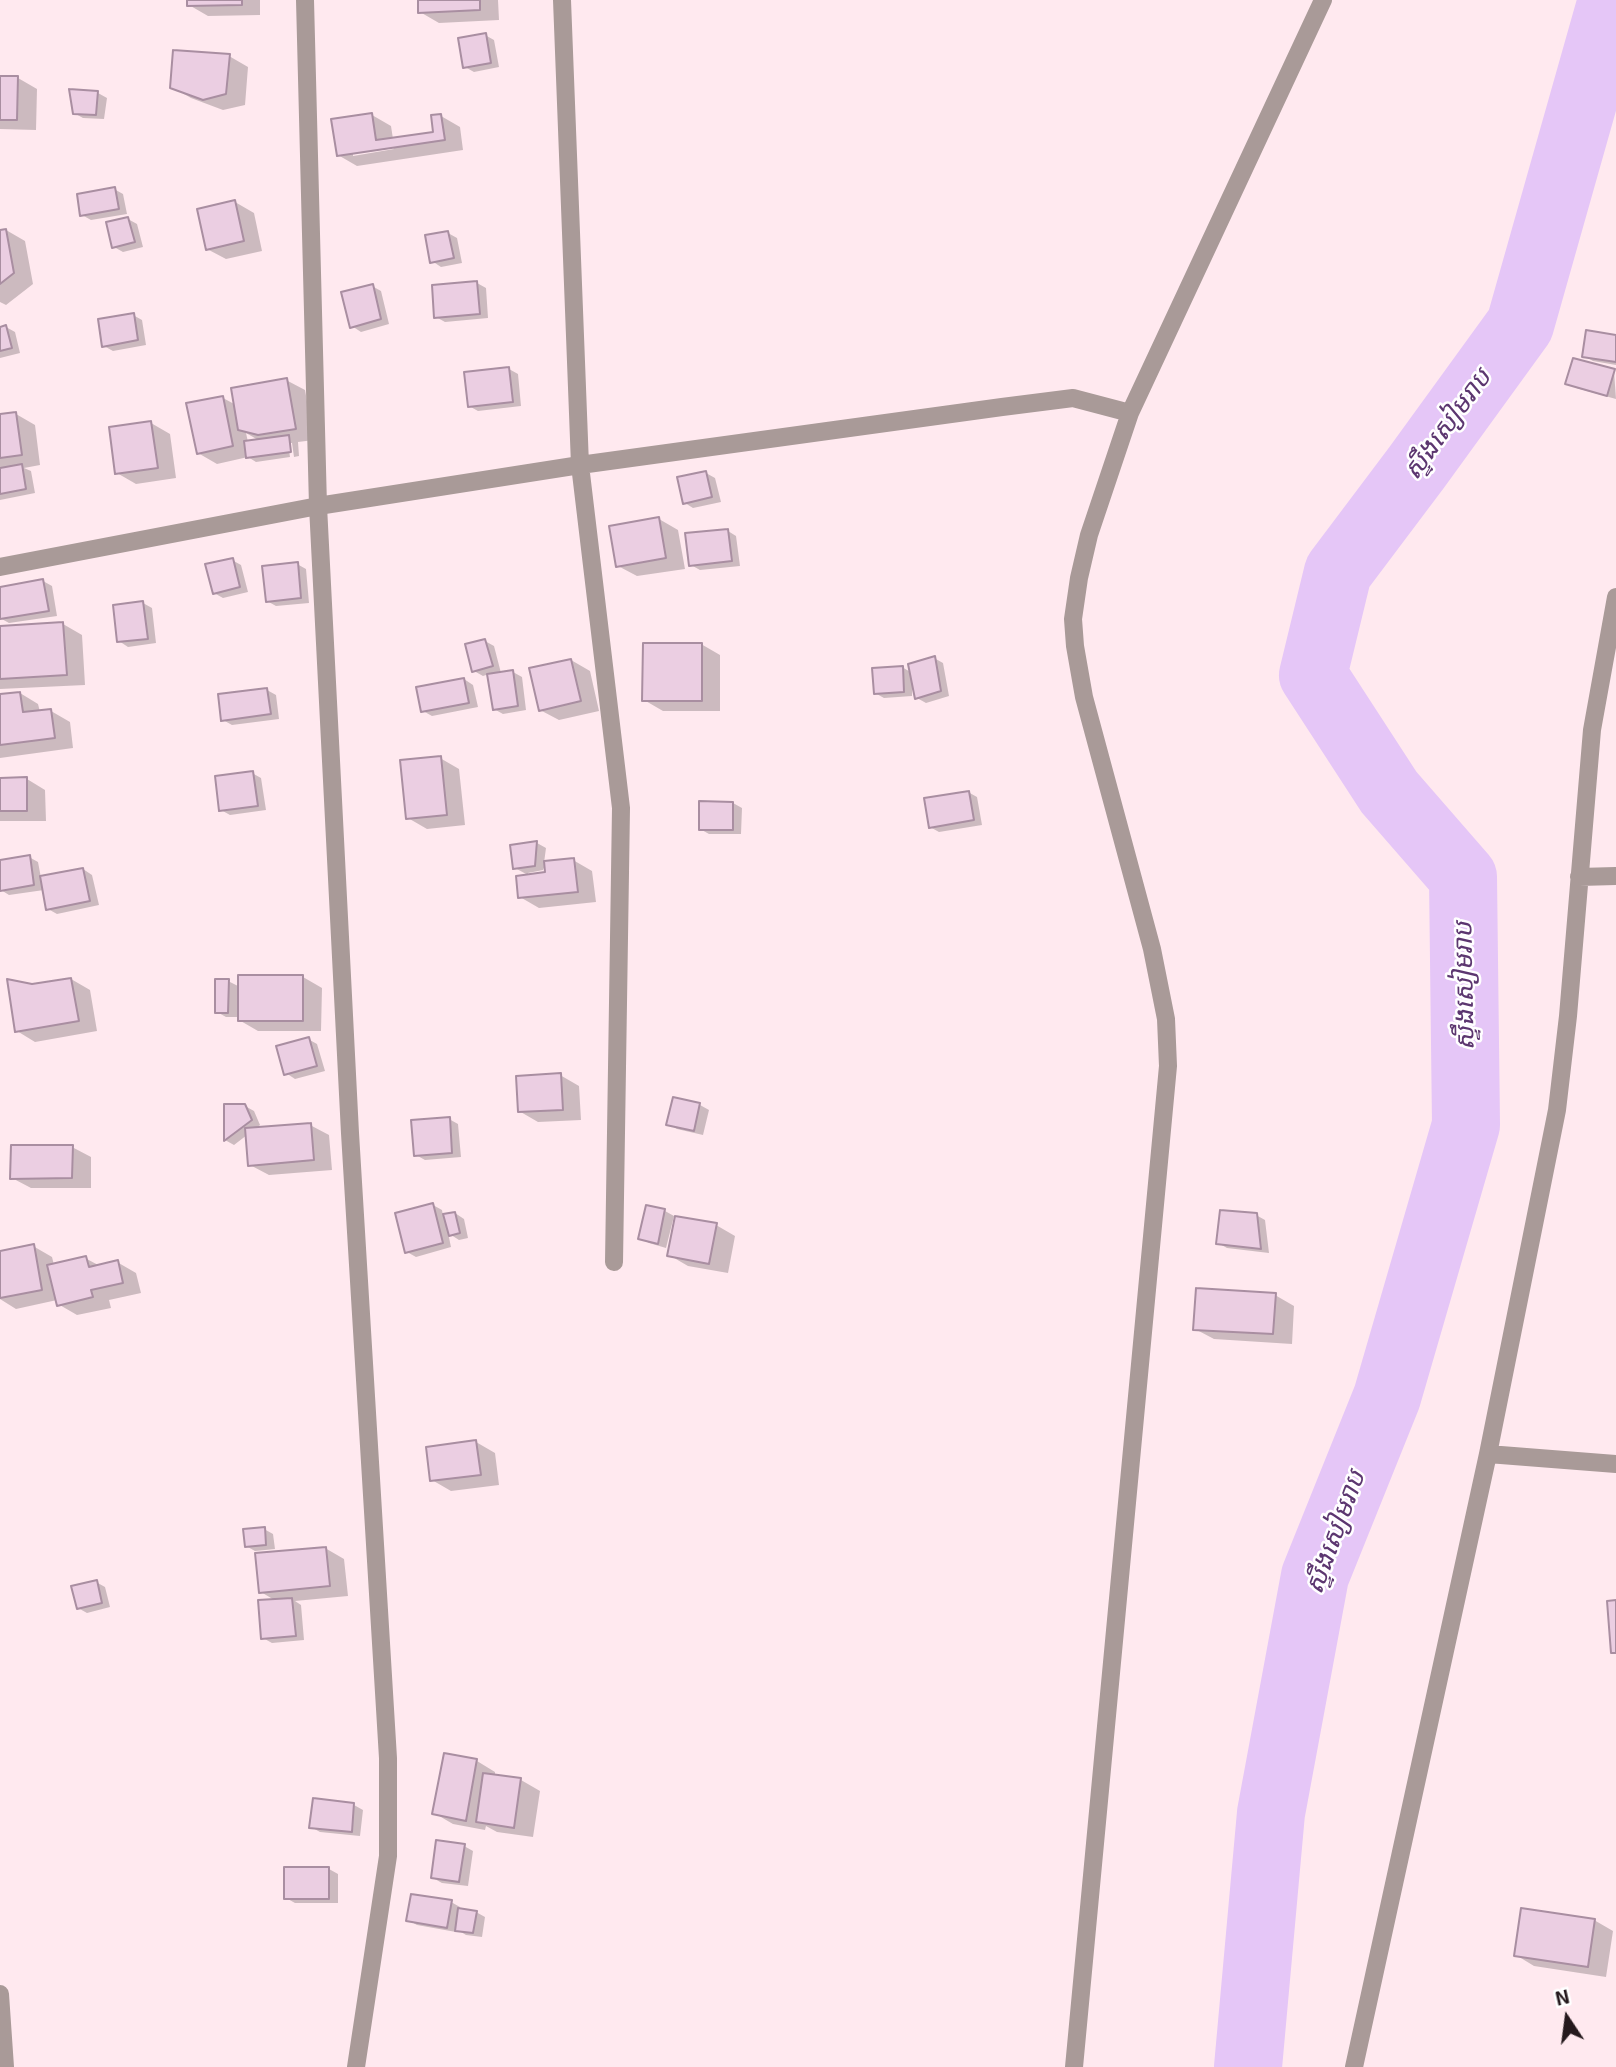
<!DOCTYPE html>
<meta charset="utf-8">
<style>
body{margin:0}
#map{position:relative;width:1616px;height:2067px;overflow:hidden;background:#ffe9ef;font-family:"Exo 2",sans-serif}
canvas{display:block}
.north{position:absolute;left:1532px;top:1983px;width:70px;height:70px;-webkit-text-stroke:5px #fff;paint-order:stroke;rotate:347deg;font-size:19px;font-weight:700;line-height:28px;text-align:center;color:#25191d}
.north::after{content:'';display:block;margin:auto;width:24px;height:32px;background:#25191d;clip-path:polygon(50% 0,100% 100%,50% 72%,0 100%)}
</style>
<div id="map">
<canvas width="1616" height="2067"></canvas>
<div class="north">N</div>
</div>
<script>
const c = document.querySelector('canvas').getContext('2d');
c.lineJoin = 'round';
function fill(path, color) { c.fillStyle = color; c.fill(path, 'evenodd'); }
const shape = rows => new Path2D(rows.map(r => 'M' + r).join(''));
function strokePath(path, color, width, dash) { c.strokeStyle = color; c.lineWidth = width; c.lineCap = dash ? 'butt' : 'round'; c.setLineDash(dash || []); c.stroke(path); }
function label(font, color, halo, rows, align = 'center') {
  c.font = font + ' "Exo 2","Noto Sans Khmer",sans-serif'; c.lineWidth = 5; c.setLineDash([]); c.textBaseline = 'middle'; c.strokeStyle = halo; c.fillStyle = color; for (const [text, x, y, turn = 0] of rows) {
    c.save(); c.translate(x, y); c.rotate((+turn || 0) * Math.PI / 180); c.textAlign = isNaN(turn) ? turn : align; if (halo) c.strokeText(text, 0, 0); c.fillText(text, 0, 0); c.restore();
  }
}
const shadow = shape([
 [189,0,260,0,260,15,208,16,189,5],
 [419,0,498,0,499,20,439,23,420,12],
 [485,35,494,40,499,67,474,72,465,67],
 [229,56,248,67,245,105,223,110,191,98,172,87],
 [0,78,18,78,37,89,36,130,0,129],
 [98,93,107,98,104,119,83,118,74,113],
 [372,115,391,126,393,139,435,133,441,116,460,127,463,150,357,166,338,155],
 [391,146,394,149,353,156,353,152],
 [114,189,123,194,127,214,91,220,82,215],
 [235,202,254,213,262,251,226,259,207,249],
 [128,219,137,224,143,247,123,252,114,247],
 [6,230,25,241,33,284,6,305,0,302,0,232],
 [448,233,457,238,462,263,441,267,432,261],
 [477,283,486,288,488,318,445,322,436,317],
 [372,286,381,291,389,324,361,332,352,326],
 [133,315,142,320,146,345,113,351,104,346],
 [6,327,15,332,20,353,0,358,0,328],
 [1616,336,1616,365,1593,361,1584,356],
 [509,369,518,374,521,406,478,411,469,406],
 [1614,371,1616,399,1576,388,1567,383],
 [286,380,305,390,314,440,298,442,299,456,294,457,292,443,288,443,290,457,256,462,248,457,217,464,198,453,223,398,236,405],
 [246,433,260,441,248,442],
 [16,414,35,425,40,465,24,468,31,471,35,493,0,500,0,416],
 [151,423,170,434,176,478,136,484,117,473],
 [706,473,715,478,721,502,693,508,685,503],
 [659,519,678,530,685,569,637,576,618,566],
 [728,531,736,536,740,566,700,570,691,565],
 [232,560,241,565,248,592,223,598,214,593],
 [297,564,306,569,309,603,276,606,267,601],
 [43,581,52,586,57,616,9,623,0,618,0,588],
 [143,603,152,608,156,643,128,647,119,641],
 [63,624,82,635,85,685,0,689,0,628],
 [485,641,494,646,501,673,513,672,522,677,526,710,503,714,494,709,489,674,483,676,474,671],
 [701,644,720,655,720,711,663,711,644,700],
 [934,658,943,663,949,696,926,703,917,698,914,684,912,684,912,696,884,698,875,693,902,667,912,673],
 [571,660,590,671,599,711,559,720,540,710],
 [464,679,473,685,478,707,432,716,423,711],
 [267,690,276,695,279,719,232,725,223,720],
 [20,693,38,704,40,712,51,711,70,722,73,748,0,758,0,696],
 [440,758,459,769,465,825,427,829,408,818],
 [252,773,261,778,266,810,230,815,221,810],
 [0,779,27,779,45,790,46,821,0,821],
 [968,792,977,797,982,825,939,832,930,827],
 [733,803,742,808,741,834,709,834,700,829],
 [537,843,546,848,544,863,573,860,592,871,596,902,539,908,520,897,547,874,546,863,543,870,528,873,528,875,515,868,512,846],
 [29,857,38,862,41,878,83,869,92,875,99,905,57,914,48,909,44,890,9,895,1,890,0,862],
 [303,977,322,988,321,1031,258,1031,239,1020,239,1017,226,1017,217,1012,228,981,240,987],
 [71,979,90,990,97,1031,35,1042,17,1031,32,986],
 [308,1039,317,1044,325,1071,295,1079,286,1073],
 [560,1075,579,1086,581,1120,538,1122,519,1111],
 [674,1100,700,1105,709,1110,703,1135,677,1129,668,1124],
 [226,1106,245,1106,254,1111,260,1125,255,1129,310,1125,329,1135,332,1170,269,1175,250,1165,247,1135,234,1145,225,1140],
 [449,1119,458,1124,461,1157,425,1160,416,1155],
 [72,1147,91,1157,91,1188,31,1188,12,1178],
 [433,1205,442,1210,443,1216,455,1213,464,1219,468,1238,459,1240,448,1233,451,1247,416,1257,407,1252],
 [647,1207,665,1211,674,1216,666,1248,649,1243,640,1238],
 [1256,1215,1265,1220,1269,1253,1227,1248,1218,1243],
 [716,1225,735,1236,728,1273,688,1266,669,1255],
 [33,1246,52,1257,54,1265,85,1258,100,1266,117,1262,136,1273,141,1293,109,1300,111,1308,77,1315,58,1304,57,1300,16,1309,0,1299,0,1252],
 [1275,1295,1294,1306,1292,1344,1214,1339,1195,1329],
 [476,1442,495,1453,499,1485,451,1491,432,1480],
 [264,1529,273,1534,275,1549,255,1551,246,1546],
 [325,1548,344,1559,348,1596,295,1601,301,1605,304,1640,272,1643,263,1638,276,1601,261,1592],
 [96,1582,105,1587,110,1607,87,1613,78,1608],
 [477,1761,495,1772,495,1776,521,1780,540,1791,533,1837,497,1832,486,1826,485,1830,453,1824,434,1813],
 [354,1805,363,1810,360,1836,320,1832,311,1827],
 [464,1846,473,1851,468,1886,442,1883,433,1878],
 [329,1869,338,1874,338,1903,295,1903,286,1898],
 [451,1902,460,1907,459,1910,476,1912,485,1917,482,1937,466,1935,456,1929,456,1932,417,1925,408,1920],
 [1594,1920,1613,1931,1606,1977,1534,1966,1516,1955]
]);
const river = shape([
 [1248,2067,1271,1813,1315,1576,1387,1397,1466,1125,1463,877,1389,792,1313,675,1338,572,1417,467,1520,325,1612,0]
]);
const building = shape([
 [187,0,242,0,242,5,187,6,187,0],
 [418,0,480,0,480,10,418,13,418,0],
 [486,33,491,63,463,68,458,38,486,33],
 [173,50,230,54,226,94,203,100,170,88,173,50],
 [0,76,18,76,17,120,0,120,0,76],
 [69,89,98,91,96,115,73,114,69,89],
 [372,113,376,140,433,132,431,115,441,114,445,140,337,156,331,119,372,113],
 [115,187,119,209,80,216,77,194,115,187],
 [235,200,244,241,206,250,197,209,235,200],
 [128,217,135,242,112,248,106,222,128,217],
 [6,229,14,273,0,284,0,230,6,229],
 [448,231,454,258,430,263,425,235,448,231],
 [477,281,480,314,434,318,432,285,477,281],
 [373,284,381,319,350,328,341,292,373,284],
 [134,313,138,340,102,347,98,319,134,313],
 [6,325,12,348,0,351,0,327,6,325],
 [1586,330,1616,335,1616,362,1582,357,1586,330],
 [1573,358,1615,369,1607,396,1565,384,1573,358],
 [509,367,513,402,468,407,464,372,509,367],
 [287,378,296,429,258,435,238,430,231,388,287,378],
 [223,396,233,446,197,454,186,403,223,396],
 [16,412,22,455,0,458,0,414,16,412],
 [151,421,158,468,115,474,109,427,151,421],
 [289,435,291,452,246,458,244,441,289,435],
 [22,464,26,489,0,494,0,468,22,464],
 [706,471,712,497,683,504,677,477,706,471],
 [659,517,666,558,616,567,609,526,659,517],
 [728,529,732,561,689,566,685,533,728,529],
 [233,558,240,587,213,594,205,564,233,558],
 [298,562,301,598,266,602,262,566,298,562],
 [43,579,49,611,0,619,0,587,43,579],
 [143,601,148,639,117,642,113,605,143,601],
 [63,622,67,675,0,679,0,626,63,622],
 [485,639,493,666,472,672,465,644,485,639],
 [643,643,702,643,702,701,642,701,643,643],
 [935,656,941,691,915,699,908,664,935,656],
 [571,659,581,701,539,711,529,668,571,659],
 [903,666,904,692,874,694,872,668,903,666],
 [513,670,518,706,493,710,487,674,513,670],
 [464,678,469,703,421,712,416,687,464,678],
 [267,688,271,714,221,721,218,694,267,688],
 [20,692,23,712,51,709,55,738,0,745,0,694,20,692],
 [441,756,447,815,406,819,400,760,441,756],
 [253,771,258,806,219,811,215,776,253,771],
 [27,777,27,811,0,811,0,778,27,777],
 [969,791,974,820,929,828,924,798,969,791],
 [699,801,733,802,733,830,699,830,699,801],
 [537,841,535,866,513,869,510,845,537,841],
 [30,855,34,885,0,891,0,860,30,855],
 [574,858,578,892,518,898,516,876,545,872,544,861,574,858],
 [83,868,90,901,46,910,40,876,83,868],
 [238,975,303,975,303,1021,238,1021,238,975],
 [71,978,79,1021,15,1032,7,979,32,984,71,978],
 [215,979,229,979,228,1013,215,1013,215,979],
 [309,1037,317,1066,284,1075,276,1046,309,1037],
 [561,1073,563,1110,518,1112,516,1076,561,1073],
 [673,1097,700,1103,694,1131,666,1125,673,1097],
 [224,1104,245,1104,252,1120,224,1141,224,1104],
 [450,1117,452,1153,414,1156,411,1120,450,1117],
 [311,1123,314,1160,248,1166,245,1128,311,1123],
 [11,1145,73,1145,72,1178,10,1179,11,1145],
 [433,1203,443,1243,405,1253,395,1213,433,1203],
 [646,1205,665,1209,658,1244,638,1239,646,1205],
 [1220,1210,1257,1213,1261,1249,1216,1244,1220,1210],
 [455,1212,460,1233,449,1236,443,1214,455,1212],
 [675,1216,717,1223,709,1264,667,1256,675,1216],
 [34,1244,42,1290,0,1298,0,1251,34,1244],
 [86,1256,89,1267,118,1260,123,1283,91,1290,93,1297,57,1306,47,1265,86,1256],
 [1196,1288,1276,1293,1273,1334,1193,1330,1196,1288],
 [476,1440,481,1475,430,1481,426,1447,476,1440],
 [265,1527,266,1545,245,1547,243,1529,265,1527],
 [326,1547,330,1586,259,1593,255,1553,326,1547],
 [97,1580,102,1603,77,1609,71,1586,97,1580],
 [292,1598,296,1636,261,1639,258,1600,292,1598],
 [1616,1600,1616,1653,1611,1653,1607,1601,1616,1600],
 [444,1753,477,1759,466,1821,432,1814,444,1753],
 [483,1773,521,1778,514,1828,476,1822,483,1773],
 [313,1798,354,1803,352,1832,309,1828,313,1798],
 [436,1840,465,1844,459,1882,431,1878,436,1840],
 [284,1867,329,1867,329,1899,284,1899,284,1867],
 [411,1894,452,1900,447,1928,406,1921,411,1894],
 [458,1908,477,1911,473,1933,455,1931,458,1908],
 [1521,1908,1595,1919,1588,1967,1514,1956,1521,1908]
]);
const street = shape([
 [305,0,318,506,350,1133,388,1758,388,1856,356,2067],
 [562,0,580,465,621,808,614,1262],
 [0,567,318,506,580,465,1002,407,1073,398,1130,413],
 [1579,877,1616,876],
 [1488,1454,1616,1464],
 [0,1994,5,2067],
 [1074,2067,1168,1066,1166,1019,1152,949,1084,697,1075,646,1073,619,1079,578,1089,535,1130,413,1323,0],
 [1354,2067,1488,1454,1557,1110,1568,1016,1592,730,1616,597]
]);
const waterNames = [
 ["ស្ទឹងសៀមរាប",1447,424,-54],
 ["ស្ទឹងសៀមរាប",1464,986,-91],
 ["ស្ទឹងសៀមរាប",1335,1532,-70]
];
fill(shadow, '#0003');
strokePath(river, '#e5c6f7', 68);
fill(building, '#ebcee2');
strokePath(building, '#a98ea1', 2);
strokePath(street, '#a99a98', 18);
label('italic 26px', '#5c3670', '#fff', waterNames);
</script>
